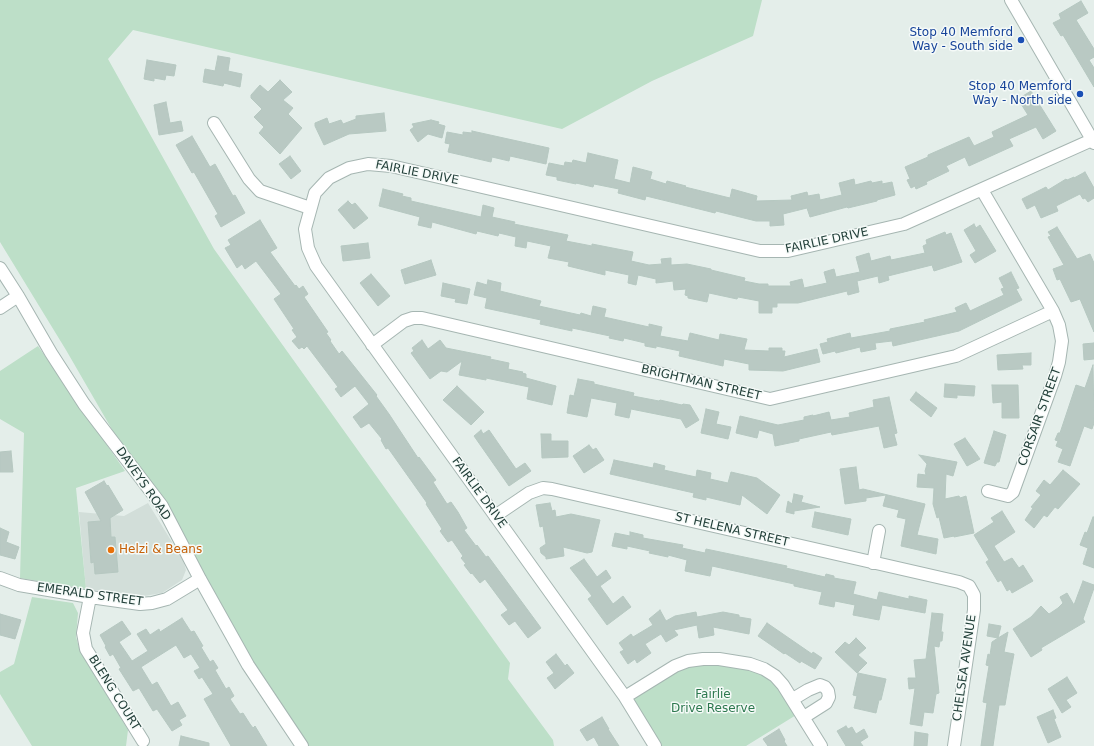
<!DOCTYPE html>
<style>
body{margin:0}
canvas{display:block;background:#e4eeea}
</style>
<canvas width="1094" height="746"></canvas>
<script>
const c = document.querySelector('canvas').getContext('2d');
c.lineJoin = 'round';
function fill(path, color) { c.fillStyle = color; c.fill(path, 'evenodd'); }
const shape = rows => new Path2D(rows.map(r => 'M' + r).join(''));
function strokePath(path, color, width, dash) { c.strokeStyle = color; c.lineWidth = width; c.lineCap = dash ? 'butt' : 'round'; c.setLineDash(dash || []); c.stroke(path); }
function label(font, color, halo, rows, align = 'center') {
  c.font = font + ' "DejaVu Sans",sans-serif'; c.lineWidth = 3; c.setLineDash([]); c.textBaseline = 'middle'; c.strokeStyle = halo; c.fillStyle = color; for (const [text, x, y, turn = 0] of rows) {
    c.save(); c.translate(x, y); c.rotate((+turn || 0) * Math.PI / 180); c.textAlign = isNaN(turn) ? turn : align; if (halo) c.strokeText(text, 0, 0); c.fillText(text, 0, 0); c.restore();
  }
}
const built = shape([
 [148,503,183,560,186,570,182,580,162,593,144,596,86,589,79,512,124,516]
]);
const green = shape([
 [0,0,762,0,753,36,652,81,562,129,133,30,108,59,214,249,510,663,508,679,553,740,554,746,304,746,251,670,66,350,0,242],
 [38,346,125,471,76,488,86,589,20,578,24,433,0,419,0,371],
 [32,597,73,603,78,613,76,637,80,651,128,730,126,746,32,746,0,694,0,672,14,664],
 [688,661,764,669,801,712,746,746,655,746,625,697]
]);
const building = shape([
 [1081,1,1088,13,1076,20,1094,49,1094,57,1089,60,1094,68,1094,87,1063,35,1061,36,1053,23,1061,19,1059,14,1081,1],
 [218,56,230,58,228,71,242,74,240,87,224,83,223,86,203,82,205,69,215,71,218,56],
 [147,60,176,65,174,76,166,75,165,80,154,78,154,81,144,79,147,60],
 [280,80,292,92,283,100,293,108,288,114,302,128,280,154,259,133,264,127,254,117,262,109,251,98,251,95,260,85,268,92,280,80],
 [1031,91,1056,131,1043,139,1036,127,1009,139,1013,146,969,166,965,157,946,166,949,171,926,182,927,184,916,189,915,186,911,188,907,180,910,179,905,167,928,157,928,155,969,137,974,146,994,137,992,132,1028,115,1018,99,1031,91],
 [166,102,170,123,181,121,183,131,159,135,154,105,166,102],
 [384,113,386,131,349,134,324,145,315,126,315,123,327,118,329,124,341,120,343,124,356,119,356,116,384,113],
 [431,120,439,122,438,124,445,126,442,138,428,134,418,142,410,130,414,127,412,124,431,120],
 [472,131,549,148,546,164,510,156,509,161,492,157,491,162,448,152,450,144,445,143,447,132,463,135,463,132,472,133,472,131],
 [192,136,210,167,215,164,233,196,235,195,245,213,221,227,215,216,218,214,194,172,192,173,176,145,192,136],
 [588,153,618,160,614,179,630,183,633,167,652,172,650,179,666,184,667,181,686,186,685,187,730,198,732,189,757,196,756,201,792,200,791,196,807,192,808,196,819,194,820,200,842,195,839,183,854,179,855,185,871,181,872,183,882,181,882,184,892,182,895,195,877,200,877,201,848,208,847,207,810,217,807,208,783,214,784,225,770,226,770,221,756,221,716,211,715,213,679,204,646,196,645,200,618,193,619,189,594,184,593,187,576,183,576,184,557,180,557,177,546,175,549,163,564,166,565,162,572,163,573,160,586,163,588,153],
 [290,156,301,171,291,179,279,164,290,156],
 [1085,172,1094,188,1094,198,1088,202,1085,198,1083,199,1080,194,1056,206,1058,211,1041,218,1035,205,1027,209,1022,199,1046,187,1048,190,1066,179,1067,180,1074,177,1074,178,1085,172],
 [383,189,403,194,402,196,411,198,411,201,481,217,483,205,494,208,492,217,515,222,514,224,568,235,566,241,592,246,592,244,633,252,631,261,649,265,662,264,661,259,671,258,671,265,687,264,711,269,711,270,745,278,744,281,759,284,768,284,768,286,791,286,790,282,802,279,804,288,827,283,824,272,834,269,836,277,860,272,856,257,869,253,871,261,890,256,891,260,925,253,923,246,927,244,926,240,945,232,946,235,951,233,962,262,934,271,932,265,888,276,889,280,879,283,878,276,857,281,859,292,848,295,847,291,798,303,777,303,777,307,772,307,772,313,759,313,759,301,738,297,737,299,709,293,707,302,688,298,688,296,685,295,686,289,674,290,673,281,656,283,656,279,638,275,636,285,628,283,629,275,605,270,605,275,568,266,569,262,548,258,551,246,527,241,526,248,515,246,516,237,499,233,498,236,477,231,476,234,432,222,431,228,418,225,420,217,379,206,383,189],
 [348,201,352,205,355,203,368,218,354,229,338,210,348,201],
 [260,220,277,248,270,252,295,286,296,285,299,289,303,286,308,294,304,297,328,332,326,333,331,340,330,341,339,354,342,351,377,395,376,396,389,414,418,458,419,457,436,480,433,482,447,504,451,502,458,512,467,528,464,530,476,546,477,545,486,557,488,556,541,628,528,638,515,621,509,625,501,615,508,610,485,579,480,583,472,573,471,574,464,565,466,564,461,558,463,556,452,540,448,542,440,531,442,529,426,504,427,503,388,448,386,449,381,440,382,439,369,423,361,428,353,417,369,404,355,386,341,397,335,389,338,387,307,346,304,349,302,347,299,349,292,341,297,337,292,330,294,329,274,299,281,294,256,261,245,269,242,264,237,268,225,248,231,245,228,240,260,220],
 [974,224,976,228,980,225,996,251,975,263,970,255,976,251,964,230,974,224],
 [1057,227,1077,259,1090,254,1094,263,1094,332,1080,299,1071,302,1060,279,1057,280,1053,269,1064,265,1048,237,1051,236,1048,232,1057,227],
 [368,243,370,258,343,261,341,246,368,243],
 [431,260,436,275,405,284,401,270,431,260],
 [1011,272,1019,288,1016,289,1022,300,959,331,893,346,892,341,875,343,876,349,861,352,860,347,836,353,835,351,823,354,820,344,828,342,827,339,850,333,851,338,890,331,890,329,925,322,924,320,957,312,955,308,966,303,970,311,1004,295,1001,289,1004,288,999,278,1011,272],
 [371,274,390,296,378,306,360,283,371,274],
 [488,280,501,283,500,291,541,301,539,306,580,315,581,313,591,316,593,306,606,309,604,317,649,327,649,324,662,327,660,336,688,341,690,333,719,340,720,334,747,339,744,350,769,351,769,348,782,348,782,351,785,351,784,357,817,349,820,362,783,371,749,370,749,364,724,359,723,366,679,356,680,351,656,346,656,348,645,346,645,343,624,338,623,341,609,338,610,336,572,328,572,331,540,324,541,320,485,308,487,298,474,295,477,282,487,285,488,280],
 [443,283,470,289,467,304,455,302,456,299,441,296,443,283],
 [422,340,428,349,440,340,446,348,491,357,490,359,509,363,508,369,523,372,522,373,526,374,526,378,556,386,552,405,527,399,529,387,486,378,486,380,459,375,462,361,447,372,441,371,430,379,411,353,414,351,412,348,422,340],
 [1094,343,1094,359,1084,360,1083,344,1094,343],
 [1031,353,1031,365,1022,365,1023,369,998,370,997,355,1031,353],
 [1093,365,1094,423,1092,429,1084,426,1070,466,1058,462,1063,449,1056,446,1058,441,1055,440,1058,433,1060,433,1076,385,1085,388,1093,365],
 [578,379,594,382,594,384,634,393,633,396,659,401,660,400,682,405,683,404,690,405,699,420,686,428,681,419,631,409,629,418,615,415,617,403,591,398,587,417,567,413,570,395,574,396,578,379],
 [945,384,975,386,974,396,957,395,957,398,944,397,945,384],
 [992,385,1018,385,1019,418,1002,418,1002,402,993,403,992,385],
 [457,386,484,412,471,425,443,400,457,386],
 [916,392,937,408,931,417,910,400,916,392],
 [889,397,897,433,894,434,897,445,884,448,879,426,832,435,831,432,799,439,799,441,775,446,773,434,759,430,757,438,736,433,740,416,778,425,804,420,804,417,813,415,813,416,829,412,831,420,850,417,849,413,874,407,873,400,889,397],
 [706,409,719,412,716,424,731,427,728,439,701,433,706,409],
 [481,430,483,434,489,430,516,469,525,463,531,471,509,486,474,436,481,430],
 [994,431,1006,435,999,462,997,462,995,466,984,463,994,431],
 [541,434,551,434,551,441,568,441,568,457,542,458,541,434],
 [965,438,980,459,967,466,954,444,965,438],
 [589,445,593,450,596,448,604,460,584,473,573,456,589,445],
 [11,451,13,472,0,472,0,452,11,451],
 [919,455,957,462,953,476,946,474,945,499,959,496,960,498,966,496,974,533,954,537,954,536,944,538,939,517,937,518,933,504,934,488,917,487,918,474,926,475,925,471,927,464,919,455],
 [614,460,653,468,654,463,665,466,664,470,696,477,697,470,711,473,710,479,728,483,731,472,757,478,780,495,767,514,742,495,740,505,706,497,706,500,693,497,694,493,610,474,614,460],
 [856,467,859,490,863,489,925,504,917,535,938,539,936,554,901,546,906,519,897,517,899,510,883,506,886,495,866,498,866,501,845,504,840,469,856,467],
 [1063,470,1080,484,1058,509,1055,507,1047,517,1044,515,1034,528,1025,520,1033,508,1031,507,1041,495,1036,491,1044,480,1050,485,1063,470],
 [104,481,107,486,108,485,123,510,110,518,111,537,115,537,118,572,95,574,94,562,91,563,88,522,101,521,85,492,104,481],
 [794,494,803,496,801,502,820,507,794,511,794,514,786,512,788,501,792,504,794,494],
 [550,503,552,511,555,510,556,517,571,514,600,520,592,552,587,553,563,547,564,556,546,559,546,557,541,553,540,548,546,544,543,526,540,527,536,505,550,503],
 [1002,511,1015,532,994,546,1004,562,1012,558,1019,568,1023,565,1033,581,1012,593,1010,589,1007,591,1001,580,998,582,986,562,989,560,974,535,994,522,991,518,1002,511],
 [815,512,851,519,848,535,812,527,815,512],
 [1093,517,1094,517,1094,568,1083,564,1088,548,1080,545,1085,532,1087,533,1093,517],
 [0,528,9,532,6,542,19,547,15,559,0,555,0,528],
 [630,532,643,535,643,538,683,545,682,548,705,553,706,549,787,566,786,568,825,577,826,574,834,576,834,578,856,582,853,594,877,600,879,592,909,599,909,596,927,600,925,613,882,605,879,620,853,615,855,605,835,601,834,607,819,604,822,592,794,586,794,584,712,566,710,576,685,571,687,560,668,555,668,557,649,553,650,551,627,546,627,549,612,546,615,533,630,536,630,532],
 [584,559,597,577,606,570,611,578,600,586,613,604,623,596,631,607,607,625,588,599,592,596,570,568,584,559],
 [1083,581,1094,585,1094,588,1083,619,1085,622,1041,648,1042,650,1031,657,1013,629,1031,617,1041,606,1049,614,1058,608,1063,603,1060,597,1067,593,1074,605,1083,581],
 [660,610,666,621,675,616,696,612,697,617,723,612,739,615,739,617,751,619,749,634,713,627,714,635,699,638,697,625,674,630,678,635,666,642,661,634,645,644,651,653,637,663,635,659,628,664,620,652,624,650,619,643,631,634,633,637,653,625,649,619,660,610],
 [932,613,943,614,941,632,943,632,942,641,940,641,939,647,934,646,939,693,936,694,933,713,924,712,922,726,910,724,915,688,909,689,908,678,916,678,914,660,926,659,932,613],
 [0,614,21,620,15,639,0,635,0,614],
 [182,618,191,632,194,631,203,646,201,647,210,662,213,660,218,668,215,670,226,689,229,687,234,696,230,699,240,714,243,713,250,724,253,728,255,726,267,746,231,746,204,699,213,694,202,677,199,679,194,671,200,668,191,654,184,658,176,645,141,667,152,685,157,682,171,706,178,702,186,716,179,720,182,725,172,731,157,709,153,711,139,688,133,691,119,669,121,668,113,654,110,656,105,647,106,646,100,635,122,621,131,634,119,642,132,661,148,651,137,634,146,629,150,635,159,629,160,632,182,618],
 [767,623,812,654,813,652,822,658,815,669,801,661,800,663,785,653,784,654,758,636,767,623],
 [989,624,1001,626,998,638,1008,632,1004,652,1014,654,1011,670,1005,705,999,705,993,746,981,746,987,703,983,702,989,666,986,665,988,654,990,655,992,642,998,638,987,636,989,624],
 [856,638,866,648,858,655,867,663,857,673,835,652,845,642,849,645,856,638],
 [556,654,565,666,567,664,574,673,555,689,547,678,554,673,546,662,556,654],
 [858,673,886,679,881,700,879,700,876,713,854,708,857,696,853,695,858,673],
 [1067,677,1077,693,1066,700,1071,707,1062,713,1048,689,1067,677],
 [1053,710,1056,718,1054,719,1061,737,1048,743,1037,717,1053,710],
 [602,717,609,729,608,729,619,746,599,746,594,737,587,741,580,730,602,717],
 [846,726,848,729,852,727,856,734,864,729,868,737,860,742,863,746,846,746,837,731,846,726],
 [779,729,785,740,784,741,787,746,768,746,763,739,779,729],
 [915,732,928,734,927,746,914,746,915,732],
 [181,736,209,743,209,746,179,746,181,736]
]);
const minor = shape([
 [1011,0,1094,143],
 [214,123,249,179,260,191,310,208],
 [982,190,1053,311,1059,325,1062,341,1059,362,1055,376,1013,492,1008,496,988,491],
 [0,268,18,296,51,353,84,404,162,506,200,579,248,665,302,746],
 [0,308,18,296],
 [372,345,404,321,413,318,422,318,770,399,956,356,1053,311],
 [495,516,529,493,543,488,552,489,959,582,969,586,974,595,974,610,954,746],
 [873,563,879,531],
 [0,578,19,585,90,597,140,604,152,603,167,599,200,579],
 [90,597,83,633,86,649,143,741],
 [625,697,675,666,688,661,703,659,719,659,750,664,764,669,775,676,783,685,821,746],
 [793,699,808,690,820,685,825,687,828,691,829,697,826,703,804,717],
 [655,746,625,697,316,266,308,248,305,229,315,193,329,178,349,168,368,164,391,166,760,251,788,251,904,224,1092,140]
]);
const markers = [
 [1021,40,4,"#1a4fb4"],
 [1080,94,4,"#1a4fb4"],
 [111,550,4,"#e8710a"]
];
const transitNames = [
 ["Stop 40 Memford",1013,33],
 ["Way - South side",1013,47],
 ["Stop 40 Memford",1072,87],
 ["Way - North side",1072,101]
];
const streetNames = [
 ["FAIRLIE DRIVE",417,173,11],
 ["FAIRLIE DRIVE",827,241,-12],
 ["BRIGHTMAN STREET",701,383,13],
 ["CORSAIR STREET",1040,417,-70],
 ["DAVEYS ROAD",143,484,55],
 ["FAIRLIE DRIVE",479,493,54],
 ["ST HELENA STREET",732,530,13],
 ["EMERALD STREET",90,595,8],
 ["CHELSEA AVENUE",965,668,-82],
 ["BLENG COURT",114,693,58]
];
const foodNames = [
 ["Helzi & Beans",119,550]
];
const parkNames = [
 ["Fairlie",713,695],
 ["Drive Reserve",713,709]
];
fill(built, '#d2ded9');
fill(green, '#bddfc8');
fill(building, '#b9c9c3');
strokePath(building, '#b6c8c1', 1);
strokePath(minor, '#a6b6b2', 14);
strokePath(minor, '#fff', 12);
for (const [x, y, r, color] of markers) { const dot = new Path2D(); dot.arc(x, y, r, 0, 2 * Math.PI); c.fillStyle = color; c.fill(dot); strokePath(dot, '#f5faf8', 1.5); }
label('12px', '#164399', '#f5faf8', transitNames, 'right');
label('12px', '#23403a', '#f5faf8', streetNames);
label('12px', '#c56008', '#f5faf8', foodNames, 'left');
label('12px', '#2c784e', '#f5faf8', parkNames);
</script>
